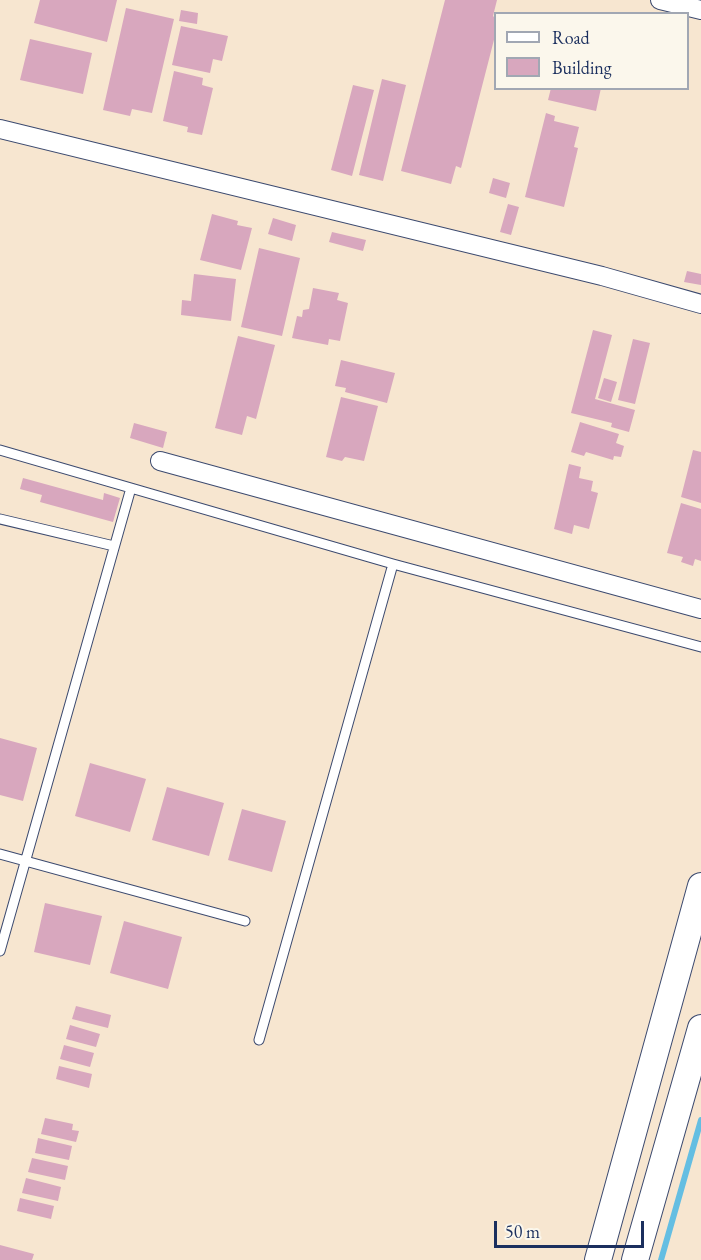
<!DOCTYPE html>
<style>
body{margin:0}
#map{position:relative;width:701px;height:1260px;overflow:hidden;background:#f7e6d0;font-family:"EB Garamond",serif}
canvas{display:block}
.legend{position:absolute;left:494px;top:12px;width:195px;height:78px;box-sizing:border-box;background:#fbf7ec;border:2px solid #a1a7b3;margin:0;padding:8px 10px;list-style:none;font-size:18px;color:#1b2f5e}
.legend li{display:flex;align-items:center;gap:12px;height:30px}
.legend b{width:30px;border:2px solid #a1a7b3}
.scale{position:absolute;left:494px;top:1221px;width:150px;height:27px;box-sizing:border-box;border:3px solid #1b2f5e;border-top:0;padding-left:8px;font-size:18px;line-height:21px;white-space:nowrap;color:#1b2f5e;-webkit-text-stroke:4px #fbf7ec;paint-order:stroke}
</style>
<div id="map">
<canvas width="701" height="1260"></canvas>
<ul class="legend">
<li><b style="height:8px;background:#fff"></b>Road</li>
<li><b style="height:16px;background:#d8a7be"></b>Building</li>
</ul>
<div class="scale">50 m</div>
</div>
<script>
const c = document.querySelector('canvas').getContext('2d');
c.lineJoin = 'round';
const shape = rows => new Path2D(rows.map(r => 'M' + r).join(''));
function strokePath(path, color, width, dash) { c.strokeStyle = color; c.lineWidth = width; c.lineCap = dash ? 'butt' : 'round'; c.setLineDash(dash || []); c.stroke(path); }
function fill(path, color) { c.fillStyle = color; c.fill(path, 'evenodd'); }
const stream = shape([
 [661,1260,701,1120]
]);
const building = shape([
 [40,0,117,0,107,42,34,23],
 [445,0,497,0,493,16,496,19,496,32,461,168,456,166,451,184,401,171],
 [126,8,174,19,152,113,132,109,130,116,103,110],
 [181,10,198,13,197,24,179,21],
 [181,26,228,36,222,61,213,59,210,73,172,65],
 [30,39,92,53,83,94,20,80],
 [174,71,203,78,202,85,213,88,202,135,187,132,188,127,163,121],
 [382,79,406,85,383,181,359,175],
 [353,85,374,90,352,176,331,170],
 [551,88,601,88,596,111,548,100],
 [546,113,555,116,554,121,579,127,574,147,578,148,564,207,525,197],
 [493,178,510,183,506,198,489,193],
 [508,204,519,207,511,235,500,232],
 [212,214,238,221,237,225,252,228,241,270,200,260],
 [273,218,296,225,292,241,268,234],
 [332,232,366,240,363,251,329,242],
 [259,248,300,258,282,336,241,327],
 [687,271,701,274,701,285,684,282],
 [194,274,236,279,231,321,181,315,182,300,191,301],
 [313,288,339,293,337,300,348,303,340,341,329,339,328,345,292,338,297,316,302,317,303,310,309,309],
 [593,330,612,335,595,399,635,410,629,432,611,427,612,423,571,413],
 [238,336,275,345,256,419,247,416,242,435,215,428],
 [633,339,650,343,635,404,618,400],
 [341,360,395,373,387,403,345,392,346,388,335,386],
 [604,378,617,382,611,402,598,398],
 [341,397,378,406,364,461,345,457,342,461,326,457],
 [580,422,619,434,616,443,624,446,621,457,614,456,613,460,586,452,584,456,571,452],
 [134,423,167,432,163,448,130,438],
 [693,450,701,452,701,503,681,497],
 [569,464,581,467,579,478,593,481,591,491,598,493,589,529,574,525,572,534,554,529],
 [23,478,103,500,104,493,120,498,113,522,40,502,42,495,20,489],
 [681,503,701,509,701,561,695,559,693,566,681,562,683,557,667,553],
 [0,738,37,748,23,801,0,795],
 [90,763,146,779,130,832,75,816],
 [167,787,224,803,209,856,152,840],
 [242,809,286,821,272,872,228,860],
 [45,903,102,916,90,965,34,952],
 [124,921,182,937,168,989,110,973],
 [76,1006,111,1015,108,1028,72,1019],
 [70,1025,100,1034,96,1047,66,1039],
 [64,1045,94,1053,90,1067,60,1059],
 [59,1066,92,1074,89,1088,56,1079],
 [45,1118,73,1124,72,1130,79,1131,76,1142,41,1134],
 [38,1138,72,1146,69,1160,35,1153],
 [32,1158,68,1166,65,1180,28,1172],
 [26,1178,61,1187,58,1201,22,1193],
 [20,1198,54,1206,51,1219,17,1211],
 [0,1245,34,1254,32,1260,0,1260]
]);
const lane = shape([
 [0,450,393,564,701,647],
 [0,519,114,546],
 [0,854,245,921],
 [0,951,131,488],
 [259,1040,393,564]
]);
const street = shape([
 [660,0,701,10],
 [0,129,602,276,701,304],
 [160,461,701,609]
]);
const secondary = shape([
 [598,1260,701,886],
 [635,1260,701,1028]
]);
strokePath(stream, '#64bee2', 6);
fill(building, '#d8a7be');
strokePath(lane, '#3c4a6f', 11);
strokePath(street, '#3c4a6f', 20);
strokePath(secondary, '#3c4a6f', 28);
strokePath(lane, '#fff', 9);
strokePath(street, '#fff', 18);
strokePath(secondary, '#fff', 26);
</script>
